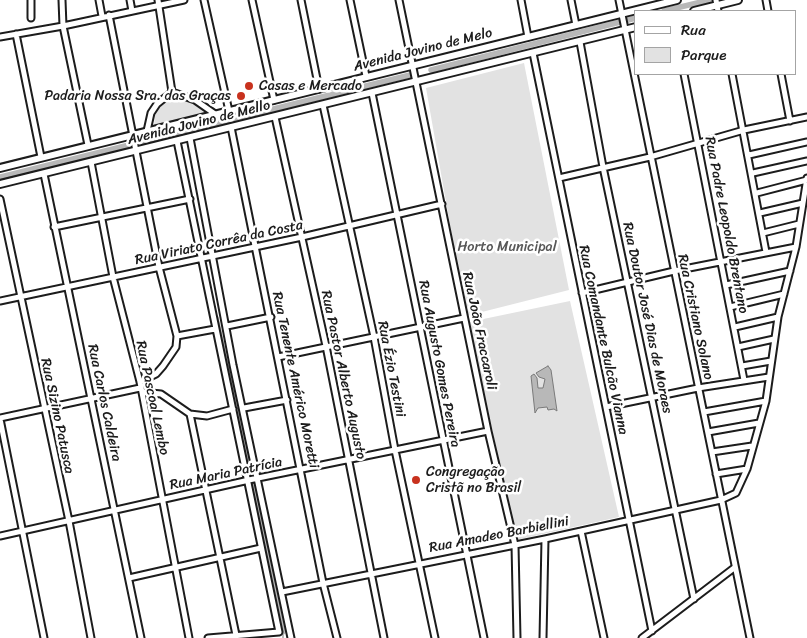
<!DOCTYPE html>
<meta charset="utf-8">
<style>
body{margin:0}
#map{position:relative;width:807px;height:638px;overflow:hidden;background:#fff;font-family:Sriracha,sans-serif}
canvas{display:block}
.legend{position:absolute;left:634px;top:10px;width:162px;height:65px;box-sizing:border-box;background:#fff;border:1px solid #a4a4a4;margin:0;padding:6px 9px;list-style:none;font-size:15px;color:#1c1c1c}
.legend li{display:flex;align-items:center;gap:10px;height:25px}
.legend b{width:25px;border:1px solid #a4a4a4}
</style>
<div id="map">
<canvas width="807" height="638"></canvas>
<ul class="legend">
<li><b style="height:6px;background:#fff"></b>Rua</li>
<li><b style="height:14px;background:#e2e2e2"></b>Parque</li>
</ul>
</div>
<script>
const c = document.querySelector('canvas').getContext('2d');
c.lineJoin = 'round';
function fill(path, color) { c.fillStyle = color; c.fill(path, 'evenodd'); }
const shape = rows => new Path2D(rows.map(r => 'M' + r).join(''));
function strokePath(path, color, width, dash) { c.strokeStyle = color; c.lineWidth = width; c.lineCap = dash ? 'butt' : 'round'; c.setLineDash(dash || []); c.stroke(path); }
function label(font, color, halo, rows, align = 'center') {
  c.font = font + ' Sriracha,sans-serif'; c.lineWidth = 5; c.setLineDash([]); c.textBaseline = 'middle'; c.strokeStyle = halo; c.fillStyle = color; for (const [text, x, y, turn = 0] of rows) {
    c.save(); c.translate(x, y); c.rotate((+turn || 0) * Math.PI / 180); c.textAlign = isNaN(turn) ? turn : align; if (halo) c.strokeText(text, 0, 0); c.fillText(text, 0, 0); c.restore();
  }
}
const green = shape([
 [524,63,569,290,466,316,426,88],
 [173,98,185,99,210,113,154,126,155,115,160,107],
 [570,301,619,517,516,540,469,322]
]);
const water = shape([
 [548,366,551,370,557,411,554,409,548,410,547,407,538,408,535,413,531,376,534,374,537,378,538,388,543,388,545,379,539,377,536,373,548,366]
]);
const stream = shape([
 [283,632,283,638]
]);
const canal = shape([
 [664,11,709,0],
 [431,70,636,18],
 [141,142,410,75],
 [0,177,129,145],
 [216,318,250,476],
 [252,484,283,632]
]);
const minor = shape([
 [31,0,31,18],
 [62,0,63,26,88,145],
 [99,0,102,16],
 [130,0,132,11],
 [158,0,172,92],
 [204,0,229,111],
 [252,0,274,100],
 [301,0,319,89],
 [350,0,366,76],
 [399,0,488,431,515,545,517,638],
 [521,0,528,37],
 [571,0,576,25],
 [619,0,750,638],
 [716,0,718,11],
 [766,0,768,11],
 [109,15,159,267,177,336,176,347,163,366,156,374,140,382],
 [16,34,41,157],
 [0,37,63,26,184,0],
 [580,42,603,167,694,599],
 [533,53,652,631],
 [684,74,744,380],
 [732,74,766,252],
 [781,74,790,121],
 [372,93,484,638],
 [323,105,374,337,395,450,435,638],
 [275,117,326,346,384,638],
 [231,127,323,583,337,638],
 [147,131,151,113,157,104,172,92,195,100,215,114],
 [190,138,233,365,291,638],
 [177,141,279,632,208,638],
 [749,155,807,142],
 [91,162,113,277,140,382,189,638],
 [753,173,807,161],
 [44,174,141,638],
 [559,178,650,157,744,130,807,117],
 [757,193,807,180],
 [0,199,69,521,91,638],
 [760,213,803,203],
 [54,227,190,199],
 [763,233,799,224],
 [726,285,790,271],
 [582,293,674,271,796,247],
 [0,301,302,237,442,204],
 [730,307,784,294],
 [227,326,271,317],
 [735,327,778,317],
 [177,336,215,329],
 [738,347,774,339],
 [278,357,464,318],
 [742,366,771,361],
 [142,392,161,394,190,414,207,416,233,409],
 [606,407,698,388,769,377],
 [244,408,287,400],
 [704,412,766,401],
 [190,414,236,635],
 [0,418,140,388],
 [0,419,44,638],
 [708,432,759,423],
 [712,452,752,446],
 [716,474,747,469],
 [581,531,604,638],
 [0,536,258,478,488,431],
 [129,578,261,548],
 [282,592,545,539,721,500,736,493,747,469,766,401,778,317,796,247,807,178],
 [543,638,545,539],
 [642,638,734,568]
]);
const major = shape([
 [694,11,738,0],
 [0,168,677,0],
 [0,184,636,27]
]);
const markers = [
 [249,86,5,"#c8321e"],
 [241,96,5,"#c8321e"],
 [416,480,5,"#c8321e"]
];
const streetNames = [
 ["Avenida Jovino de Melo",423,50,-14],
 ["Avenida Jovino de Mello",199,123,-14],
 ["Rua Padre Leopoldo Brentano",726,225,79],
 ["Rua Viriato Corrêa da Costa",219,243,-12],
 ["Rua Cristiano Solano",695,317,78],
 ["Rua Doutor José Dias de Moraes",647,318,78],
 ["Rua João Fraccaroli",479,331,78],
 ["Rua Comandante Bulcão Vianna",603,340,78],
 ["Rua Augusto Gomes Pereira",439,364,79],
 ["Rua Ézio Testini",391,369,79],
 ["Rua Pastor Alberto Augusto",343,375,78],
 ["Rua Tenente Américo Moretti",295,380,78],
 ["Rua Pascoal Lembo",152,398,78],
 ["Rua Carlos Caldeira",104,403,78],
 ["Rua Sizino Patusca",57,416,78],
 ["Rua Maria Patrícia",226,474,-12],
 ["Rua Amadeo Barbiellini",499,535,-11]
];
const poiNames = [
 ["Casas e Mercado",259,86],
 ["Padaria Nossa Sra. das Graças",231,96,"right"],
 ["Congregação",426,472],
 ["Cristã no Brasil",426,488]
];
const parkNames = [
 ["Horto Municipal",507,247]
];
fill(green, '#e2e2e2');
fill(water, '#b8b8b8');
strokePath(water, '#7a7a7a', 1);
strokePath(stream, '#7a7a7a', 1);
strokePath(canal, '#b8b8b8', 5.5);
strokePath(minor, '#1c1c1c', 9);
strokePath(major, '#1c1c1c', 10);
strokePath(minor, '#fff', 5);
strokePath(major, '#fff', 6);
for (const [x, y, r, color] of markers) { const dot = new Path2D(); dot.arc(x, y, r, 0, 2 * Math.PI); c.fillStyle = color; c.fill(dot); strokePath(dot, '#fff', 2); }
label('14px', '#1c1c1c', '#fff', streetNames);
label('14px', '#1c1c1c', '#fff', poiNames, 'left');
label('14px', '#575757', '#fff', parkNames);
</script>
